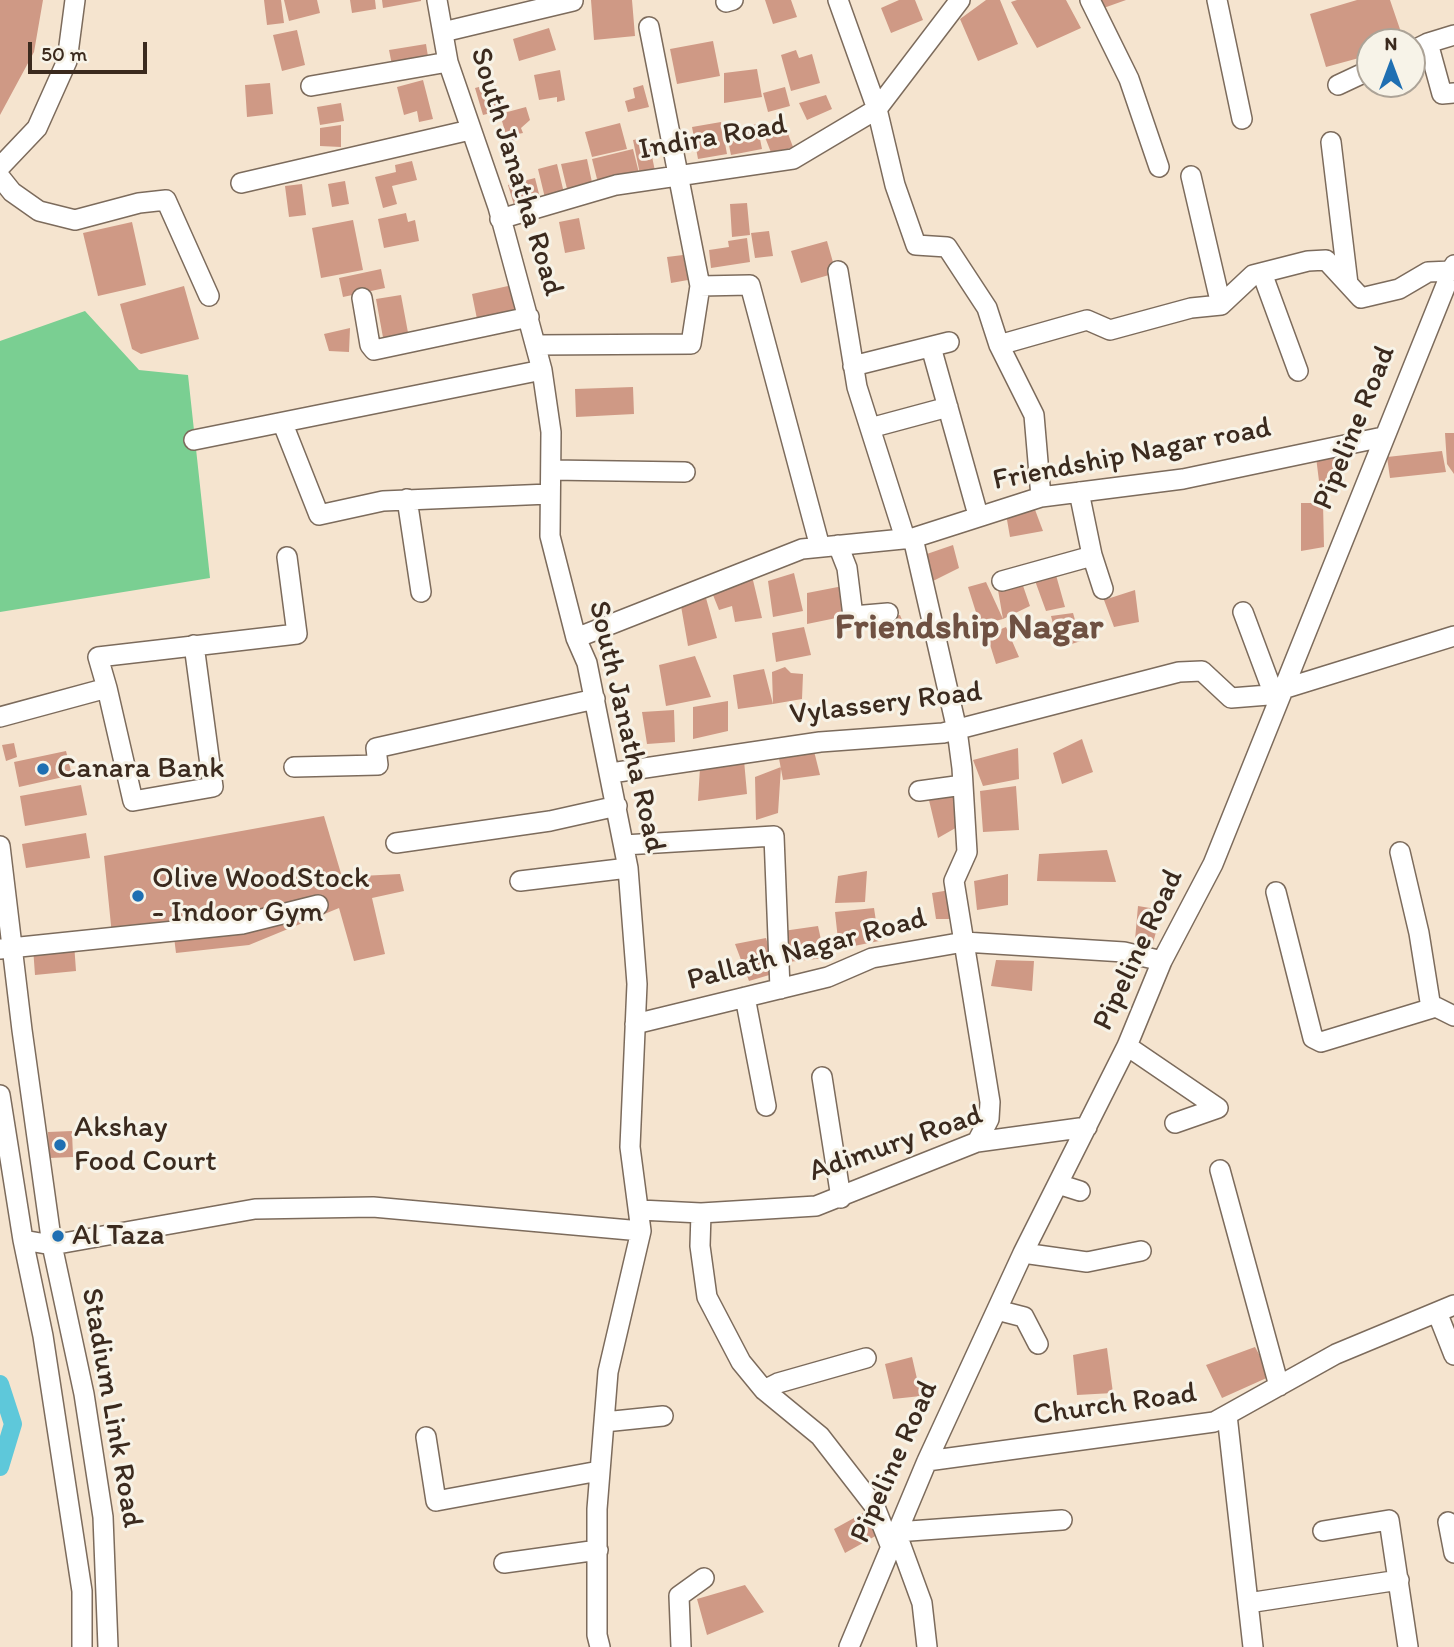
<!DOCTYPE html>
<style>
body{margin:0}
#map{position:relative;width:1454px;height:1647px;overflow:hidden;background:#f5e4cf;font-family:Itim,sans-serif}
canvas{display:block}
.north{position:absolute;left:1356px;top:28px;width:70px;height:70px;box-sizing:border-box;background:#f7f3e8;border:2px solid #aca397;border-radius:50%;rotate:0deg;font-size:19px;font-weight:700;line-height:28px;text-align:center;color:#3b2a1e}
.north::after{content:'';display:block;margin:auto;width:24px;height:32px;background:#1f6fb2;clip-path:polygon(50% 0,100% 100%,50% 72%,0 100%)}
.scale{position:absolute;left:28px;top:42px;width:119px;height:32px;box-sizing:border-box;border:4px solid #3b2a1e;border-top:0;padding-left:9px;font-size:21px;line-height:24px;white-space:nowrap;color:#3b2a1e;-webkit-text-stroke:5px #f7f3e8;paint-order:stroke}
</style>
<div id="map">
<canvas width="1454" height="1647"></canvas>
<div class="north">N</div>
<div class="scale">50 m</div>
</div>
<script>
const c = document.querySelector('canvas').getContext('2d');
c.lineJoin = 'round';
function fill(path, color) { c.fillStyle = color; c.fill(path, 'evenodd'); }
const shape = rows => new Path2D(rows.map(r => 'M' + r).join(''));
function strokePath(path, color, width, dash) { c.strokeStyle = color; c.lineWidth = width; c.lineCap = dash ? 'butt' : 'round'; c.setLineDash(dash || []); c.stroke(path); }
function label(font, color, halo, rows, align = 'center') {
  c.font = font + ' Itim,sans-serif'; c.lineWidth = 6; c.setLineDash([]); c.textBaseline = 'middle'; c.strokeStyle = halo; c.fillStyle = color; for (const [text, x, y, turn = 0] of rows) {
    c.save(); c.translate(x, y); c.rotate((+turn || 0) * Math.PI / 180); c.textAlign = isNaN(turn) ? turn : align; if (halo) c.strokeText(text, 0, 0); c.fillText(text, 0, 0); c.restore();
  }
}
const green = shape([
 [85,311,139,370,188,375,210,578,0,612,0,341]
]);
const canal = shape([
 [0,1384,13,1424,0,1467]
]);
const building = shape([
 [0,0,43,0,34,52,0,115],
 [264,0,281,0,284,23,267,25],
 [284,0,317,0,320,13,289,21],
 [350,0,375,0,376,9,352,13],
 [382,0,421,0,421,1,383,8],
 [591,0,632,0,635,36,594,40],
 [765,0,791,0,797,17,773,24],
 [899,0,915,0,923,20,891,33,881,8],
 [986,0,1000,0,1018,44,978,61,960,19],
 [1017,0,1066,0,1081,28,1037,48,1011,2],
 [1096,0,1126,0,1098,10],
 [1357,0,1390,0,1404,41,1370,42,1370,55,1326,67,1310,14],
 [549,28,556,50,519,61,513,39],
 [297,30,305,65,282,71,273,35],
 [713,41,720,76,677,84,670,49],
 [426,44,429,63,393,70,389,50],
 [796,50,799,58,812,54,820,83,791,91,781,55],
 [757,69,762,97,724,103,724,73],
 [560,70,565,100,557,102,557,97,539,100,534,75],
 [423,80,433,119,419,122,417,111,404,115,397,87],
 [270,83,273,114,247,117,245,85],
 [494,83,502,110,483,115,475,88],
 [643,85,649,107,628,112,625,101,635,98,633,88],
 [785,87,790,106,768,112,763,93],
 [826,95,832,109,807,120,799,103],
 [341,103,344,121,320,125,317,107],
 [526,107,530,120,521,128,523,133,518,134,519,139,508,142,500,114],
 [721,122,727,154,698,159,692,127],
 [620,123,627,149,592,157,585,132],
 [784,123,793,147,772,155,763,132],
 [757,124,762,149,731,155,726,131],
 [341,125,341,147,320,146,320,128],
 [648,137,655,171,640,174,633,140],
 [633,149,640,177,599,187,592,159],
 [587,159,593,187,568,193,561,164],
 [412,161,417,180,392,186,397,204,383,208,375,177,396,172,395,165],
 [557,164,564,193,545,198,538,169],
 [535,178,540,198,514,205,508,185],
 [345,181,349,204,332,207,328,184],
 [302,184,306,215,289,217,285,186],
 [747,203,750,235,732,237,730,204],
 [406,213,408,222,415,220,419,241,384,248,378,219],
 [579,218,585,249,565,253,559,222],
 [353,220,363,270,321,278,312,228],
 [132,222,146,285,98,296,83,233],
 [769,231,773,256,755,258,751,233],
 [747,238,750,262,711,268,709,250,729,247,728,241],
 [827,241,836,273,801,283,791,251],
 [683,255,688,280,671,283,667,257],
 [381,269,385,288,343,297,339,278],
 [517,284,522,309,477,319,472,294],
 [184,286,199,339,141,354,132,349,120,304],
 [401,295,409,338,384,343,376,299],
 [350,328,349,352,329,351,324,334],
 [633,387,634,414,576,417,575,389],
 [1445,433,1454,433,1454,474,1447,464],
 [1442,451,1446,472,1390,478,1387,457],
 [1337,454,1345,483,1320,489,1316,457],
 [1301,503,1323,503,1324,547,1301,551],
 [1034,507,1043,531,1010,537,1006,514],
 [953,545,959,568,931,582,921,556],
 [1054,568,1065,607,1046,611,1034,578],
 [794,573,803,611,773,617,768,581],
 [752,576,762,618,735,622,732,606,719,610,711,590],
 [1021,580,1030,606,1003,619,980,625,968,587,986,582,1003,619,997,584],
 [843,586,846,616,807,624,807,593],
 [1135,590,1139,622,1114,627,1104,600],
 [706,598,717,638,688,646,681,606],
 [1073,613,1081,641,1059,648,1051,616],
 [900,615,909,637,875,640,869,620],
 [804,627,811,655,776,662,772,633],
 [1006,627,1019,657,996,664,987,635],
 [695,656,711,697,666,706,659,665],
 [785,667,791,673,803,674,802,699,773,704,772,672],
 [764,669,773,704,738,709,733,675],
 [728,701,728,731,693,739,693,707],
 [674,710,675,742,647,744,642,712],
 [1082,739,1093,772,1062,784,1053,753],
 [14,743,17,757,6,761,2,745],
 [813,747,820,775,783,780,778,753],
 [1018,748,1019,779,983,786,973,760],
 [66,751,72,775,19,787,14,762],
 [744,760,747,794,698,801,700,767],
 [781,767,778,813,756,820,755,777],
 [81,785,87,815,25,826,20,796],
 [1016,786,1019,830,983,832,980,791],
 [956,792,959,826,938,838,928,796],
 [324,816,342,877,400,874,404,891,372,898,385,954,354,961,339,908,249,945,176,953,173,929,112,935,104,856],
 [86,833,90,858,26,868,22,844],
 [1107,850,1116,882,1037,881,1039,854],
 [867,871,865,902,835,903,838,876],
 [1008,874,1008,905,977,910,974,881],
 [950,890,955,919,936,919,932,893],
 [1138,906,1162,910,1153,943,1135,940],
 [874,908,879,941,839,949,835,912],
 [818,926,825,958,788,962,783,931],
 [766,938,776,973,749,981,735,944],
 [74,943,76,971,35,975,33,947],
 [996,960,1034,961,1032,991,991,986],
 [72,1131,73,1157,49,1158,48,1132],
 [1255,1347,1271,1376,1222,1398,1206,1365],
 [1107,1348,1113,1393,1077,1395,1073,1355],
 [912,1357,921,1396,893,1399,885,1364],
 [865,1512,879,1534,845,1553,834,1529],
 [745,1585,764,1612,707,1635,697,1599]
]);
const minor = shape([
 [437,0,448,62,498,207,542,370,551,432,550,536,576,638,587,663,628,868,637,984,630,1147,641,1231,608,1372,597,1509,597,1635,600,1647],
 [838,0,877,109,895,185,916,245,947,247,987,308,999,345,1034,415,1041,497],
 [1090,0,1129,79,1159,167],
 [1217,0,1242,119],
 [726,2,733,0],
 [649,27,700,286],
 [443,32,573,1],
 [1428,43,1454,35],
 [1412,51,1428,43,1442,94,1454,93],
 [1338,85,1370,70],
 [311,86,448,62],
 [1331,142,1348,284],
 [0,167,37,128,67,61,75,0],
 [1191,176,1221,305],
 [0,177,12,192,39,211,75,220,139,203,166,200,209,296],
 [241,183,470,130],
 [500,219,616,185,793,159,877,109,960,0],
 [838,271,857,387,905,538],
 [1262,273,1298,371],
 [362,298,370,345,374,350,529,317],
 [537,345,691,344,700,286,750,285,820,547],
 [999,345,1087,320,1110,330,1191,308,1221,305,1253,275,1308,261,1326,260,1361,298,1399,289,1428,272,1451,271],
 [931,347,978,515],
 [853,366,949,342],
 [283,424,319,515,383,501,549,494],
 [870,428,948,407],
 [194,440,542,370],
 [551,470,685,472],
 [1079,492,1092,555,1103,589],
 [407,499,421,592],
 [913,538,957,730,962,768,967,852,954,881,990,1102,989,1119,977,1142],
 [838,545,847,568,853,616,888,613],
 [1002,581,1092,556],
 [1243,612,1274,695],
 [576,638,802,549,913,538,1041,497,1183,479,1383,437],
 [107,688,133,801,213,787,194,645],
 [1283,689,1454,636],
 [0,717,107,688,98,657,297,634,287,557],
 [294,767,378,765,376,748,595,699],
 [611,773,820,742,943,733,1179,672,1202,671,1231,698,1281,694],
 [919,791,963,785],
 [396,843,550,821,617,806],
 [624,845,774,836,780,989],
 [0,846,22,1030,52,1245,84,1394,103,1517,108,1647],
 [1400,852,1419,933,1431,1008],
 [520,881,628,868],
 [1276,892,1313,1038,1321,1042,1436,1007,1454,1016],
 [0,949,242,924,318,905],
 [745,997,766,1106],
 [635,1024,828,977,872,958,964,942,1124,952,1162,961],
 [1127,1046,1218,1108,1175,1123],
 [822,1077,841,1198],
 [0,1095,23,1240,43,1336,82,1591,82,1647],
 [1220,1170,1279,1386],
 [1058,1184,1080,1191],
 [640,1210,701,1213,816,1206,977,1142,1087,1127],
 [701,1213,700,1246,707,1297,741,1362,764,1390,820,1436,875,1507,890,1545],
 [23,1240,52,1245,255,1209,373,1207,641,1231],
 [1023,1253,1087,1262,1141,1251],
 [997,1310,1024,1317,1038,1344],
 [1437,1312,1454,1355],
 [764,1390,778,1383,866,1358],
 [1227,1415,1253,1647],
 [604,1422,663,1416],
 [426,1437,436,1501,599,1471],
 [927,1461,1214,1422,1336,1354,1454,1305],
 [1448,1522,1454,1553],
 [1323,1531,1389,1520,1408,1647],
 [504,1563,598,1550],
 [1248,1603,1399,1580],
 [681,1647,679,1596,704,1578],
 [849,1647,927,1461,1023,1253,1127,1046,1162,961,1213,864,1454,265],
 [927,1647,922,1603,896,1532,1062,1520]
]);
const markers = [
 [43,769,7,"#1f6fb2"],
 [138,896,7,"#1f6fb2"],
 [60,1145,7,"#1f6fb2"],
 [58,1236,7,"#1f6fb2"]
];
const streetNames = [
 ["Indira Road",713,138,-10],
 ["South Janatha Road",516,172,73],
 ["Pipeline Road",1355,428,-68],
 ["Friendship Nagar road",1132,455,-11],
 ["Vylassery Road",886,704,-7],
 ["South Janatha Road",626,727,77],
 ["Pallath Nagar Road",807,950,-15],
 ["Pipeline Road",1139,950,-65],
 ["Adimury Road",896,1144,-19],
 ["Church Road",1115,1405,-8],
 ["Stadium Link Road",111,1408,80],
 ["Pipeline Road",895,1462,-66]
];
const poiNames = [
 ["Canara Bank",57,769],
 ["Olive WoodStock",152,879],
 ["- Indoor Gym",152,913],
 ["Akshay",74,1128],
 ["Food Court",74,1162],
 ["Al Taza",72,1236]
];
const districtNames = [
 ["Friendship Nagar",969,629]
];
fill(green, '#7acf92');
strokePath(canal, '#5ec8da', 18);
fill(building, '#cf9985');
strokePath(minor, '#7c6b5c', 22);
strokePath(minor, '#fff', 19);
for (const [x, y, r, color] of markers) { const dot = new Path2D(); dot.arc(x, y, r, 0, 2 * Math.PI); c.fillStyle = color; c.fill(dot); strokePath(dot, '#f7f3e8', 2.5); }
label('30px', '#3b2a1e', '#f7f3e8', streetNames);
label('30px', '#3b2a1e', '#f7f3e8', poiNames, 'left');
label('bold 37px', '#6f5142', '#f7f3e8', districtNames);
</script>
